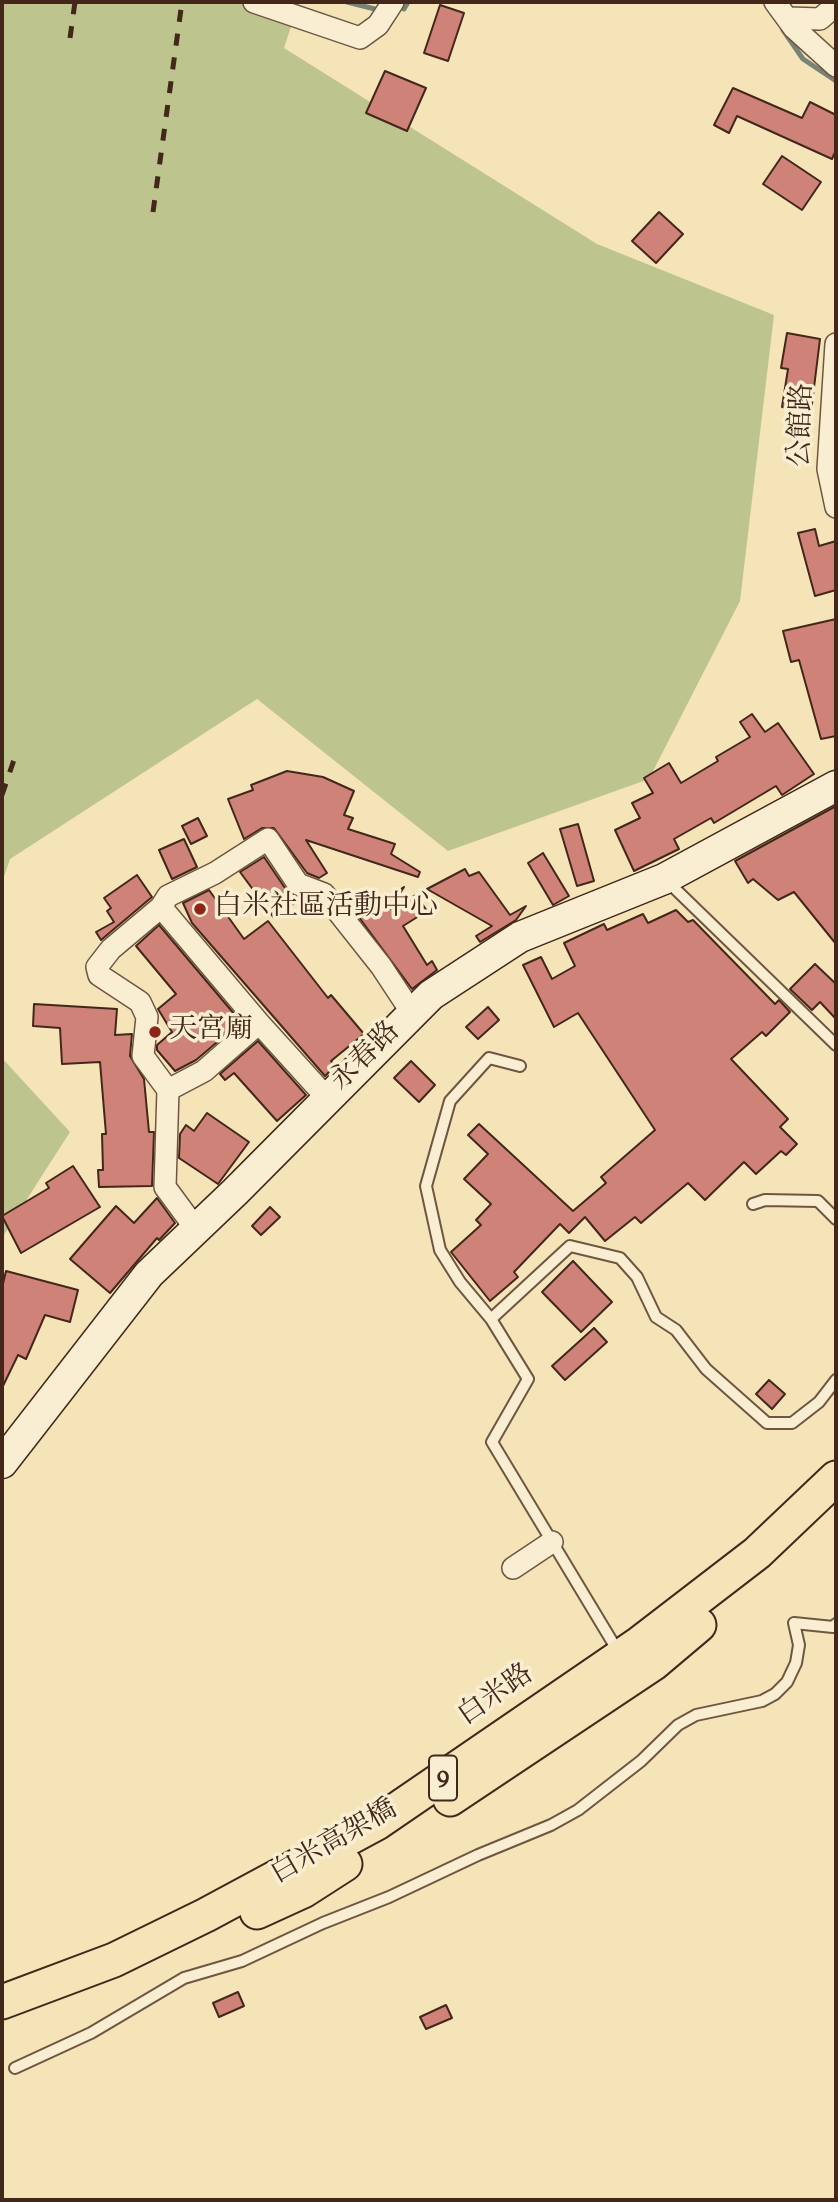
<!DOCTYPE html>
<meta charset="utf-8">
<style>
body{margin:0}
#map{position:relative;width:838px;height:2202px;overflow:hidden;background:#f6e4b9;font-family:"Sorts Mill Goudy",serif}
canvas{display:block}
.frame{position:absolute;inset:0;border:4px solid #43271a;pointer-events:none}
</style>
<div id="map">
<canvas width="838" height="2202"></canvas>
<div class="frame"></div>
</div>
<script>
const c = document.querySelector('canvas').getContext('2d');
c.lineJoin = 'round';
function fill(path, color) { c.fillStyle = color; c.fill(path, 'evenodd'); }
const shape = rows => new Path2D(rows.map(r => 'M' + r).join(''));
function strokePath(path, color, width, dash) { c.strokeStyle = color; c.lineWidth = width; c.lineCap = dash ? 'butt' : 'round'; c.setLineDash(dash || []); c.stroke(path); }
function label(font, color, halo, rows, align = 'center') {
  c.font = font + ' "Sorts Mill Goudy","Noto Serif TC",serif'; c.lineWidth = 7; c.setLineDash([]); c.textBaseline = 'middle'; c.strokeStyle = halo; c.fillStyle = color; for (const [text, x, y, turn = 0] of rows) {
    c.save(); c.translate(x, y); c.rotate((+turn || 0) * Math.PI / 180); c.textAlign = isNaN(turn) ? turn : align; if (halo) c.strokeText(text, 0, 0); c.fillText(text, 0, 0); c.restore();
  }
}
const green = shape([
 [2,2,299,2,284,48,597,244,774,315,740,601,649,779,448,851,257,699,10,859,2,883],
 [2,1058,70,1132,2,1238]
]);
const stream = shape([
 [347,2,379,10],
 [404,9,408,2],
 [783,30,803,59,836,81]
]);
const building = shape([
 [440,5,464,13,448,61,424,53,440,5],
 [385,71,426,88,407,131,366,113,385,71],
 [733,88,802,118,810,102,836,115,836,150,832,159,737,116,729,133,714,125,733,88],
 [782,156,821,182,802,210,763,184,782,156],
 [659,212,683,234,656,263,632,241,659,212],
 [787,333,820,339,811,412,782,407,788,369,781,368,787,333],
 [815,529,819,546,836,541,836,590,815,596,798,533,815,529],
 [836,619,836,736,821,739,799,660,791,662,783,631,836,619],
 [752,714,765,732,778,723,814,774,782,795,776,786,714,823,711,818,674,839,679,849,634,871,615,830,640,818,632,803,653,793,644,778,669,763,681,783,718,761,716,757,750,737,740,722,752,714],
 [287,771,323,777,354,791,344,815,353,818,348,829,395,844,391,854,420,872,418,877,306,840,327,873,319,878,307,873,274,828,262,828,244,839,228,799,253,790,251,785,287,771],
 [836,806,836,944,794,892,778,900,753,879,748,883,735,861,836,806],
 [198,818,207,836,191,844,182,826,198,818],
 [578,824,594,881,577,886,560,829,578,824],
 [184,839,197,867,172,879,159,850,184,839],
 [543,853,569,896,553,905,528,863,543,853],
 [264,857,287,891,300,899,274,918,240,872,264,857],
 [465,869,469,876,479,872,510,915,526,906,516,920,480,942,476,936,492,926,427,889,465,869],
 [137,875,152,897,101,940,96,932,114,922,107,911,111,908,104,898,137,875],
 [404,887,390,909,416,895,427,911,403,926,427,965,432,961,437,970,412,989,358,916,404,887],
 [209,890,244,939,268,921,328,998,331,995,364,1034,331,1061,335,1066,325,1076,192,923,183,903,209,890],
 [676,910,688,922,693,920,775,1004,779,1000,790,1012,766,1036,762,1032,731,1059,788,1119,780,1127,797,1144,786,1155,781,1151,756,1174,744,1162,705,1200,688,1183,641,1223,635,1217,605,1241,585,1217,569,1233,560,1224,514,1272,518,1277,490,1301,451,1252,481,1225,476,1220,491,1204,464,1179,488,1154,468,1135,479,1124,573,1211,606,1183,601,1177,655,1130,578,1013,554,1027,523,965,541,957,552,979,575,966,564,943,604,924,607,930,643,914,648,923,676,910],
 [159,925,241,1022,196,1060,175,1071,157,1050,157,1045,172,1032,158,1009,176,994,136,946,159,925],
 [815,964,836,984,836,1019,820,1002,812,1010,790,989,815,964],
 [34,1004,117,1009,115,1035,132,1034,130,1056,144,1079,149,1132,154,1132,152,1186,99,1187,98,1170,103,1170,102,1134,106,1134,100,1062,62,1064,60,1028,33,1026,34,1004],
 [488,1007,499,1020,478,1039,466,1027,488,1007],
 [258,1041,306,1095,277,1121,234,1073,225,1080,220,1074,258,1041],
 [411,1061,435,1085,419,1102,394,1078,411,1061],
 [207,1113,249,1142,218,1184,179,1158,180,1134,186,1125,194,1131,207,1113],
 [73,1166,100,1207,21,1253,2,1216,49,1188,46,1183,73,1166],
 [157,1198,175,1223,159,1240,157,1238,110,1293,70,1259,116,1206,134,1223,157,1198],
 [270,1207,280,1217,261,1235,252,1226,270,1207],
 [573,1261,612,1302,581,1332,542,1292,573,1261],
 [6,1271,78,1290,70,1322,45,1315,26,1359,18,1355,2,1388,2,1288,6,1271],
 [594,1328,607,1342,565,1380,552,1366,594,1328],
 [769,1380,785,1394,772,1409,756,1394,769,1380],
 [238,1992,244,2006,219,2017,213,2003,238,1992],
 [446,2005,452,2018,426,2029,420,2017,446,2005]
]);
const lane = shape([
 [666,880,836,1045],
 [753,1204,765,1200,818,1201,836,1219],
 [491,1319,460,1282,440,1250,426,1186,450,1101,489,1058,520,1066],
 [616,1648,492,1442,528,1379,491,1319,570,1246,620,1258,637,1277,656,1317,676,1330,706,1369,767,1423,792,1423,819,1402,836,1380],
 [15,2068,91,2033,184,1978,242,1961,323,1923,389,1897,478,1855,551,1825,578,1810,641,1761,678,1725,696,1715,762,1701,775,1694,787,1682,796,1663,799,1645,794,1623,833,1627,836,1624]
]);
const street = shape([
 [254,2,360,38,378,25,393,2],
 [775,2,794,28,836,66],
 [789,18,820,19,836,5],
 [836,344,828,469,836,507],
 [161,907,259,1023],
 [168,1090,204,1071,259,1023,327,1098],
 [196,1229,165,1187,168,1090,143,1056,147,1017,140,1002,99,975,97,967,111,949,161,907,168,896,215,873,268,839,298,884,324,894,381,966,412,1013],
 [513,1568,552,1542]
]);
const secondary = shape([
 [2,1463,149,1274,235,1192,431,995,520,937,664,879,836,786]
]);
const primary = shape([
 [450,1799,654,1663,699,1625],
 [257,1912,303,1891,345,1864],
 [2,2002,114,1960,206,1915,377,1823,640,1643,757,1553,836,1478]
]);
const rail = shape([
 [70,38,75,2],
 [153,212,182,2],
 [2,795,17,751]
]);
const markers = [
 [200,909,7,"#8f2418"],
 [155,1032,7,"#8f2418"]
];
const shields = [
 [443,1778,28]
];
const shieldNames = [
 ["9",443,1778]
];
const streetNames = [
 ["公館路",804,425,-88],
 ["永春路",367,1058,-45],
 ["白米路",497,1697,-35],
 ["白米高架橋",335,1844,-30]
];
const poiNames = [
 ["白米社區活動中心",214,909],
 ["天宮廟",169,1032]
];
fill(green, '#bec48e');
strokePath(stream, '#798276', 5);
fill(building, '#cf8277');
strokePath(building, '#43271a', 2);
strokePath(lane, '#705642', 14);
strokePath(street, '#705642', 24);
strokePath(secondary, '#43271a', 33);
strokePath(primary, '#43271a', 37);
strokePath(lane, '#f9edd2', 10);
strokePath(street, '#f9edd2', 21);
strokePath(secondary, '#f9edd2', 30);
strokePath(primary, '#f6e4b9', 33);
strokePath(rail, '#43271a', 5, [12, 12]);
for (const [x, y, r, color] of markers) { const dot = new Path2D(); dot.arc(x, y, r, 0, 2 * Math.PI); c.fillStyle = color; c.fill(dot); strokePath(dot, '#f9edd2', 2.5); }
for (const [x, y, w] of shields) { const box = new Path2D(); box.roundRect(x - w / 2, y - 22.5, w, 45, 5); c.fillStyle = '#f9edd2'; c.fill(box); strokePath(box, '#43271a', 2); }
label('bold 26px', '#43271a', null, shieldNames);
label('28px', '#43271a', '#f9edd2', streetNames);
label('28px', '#43271a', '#f9edd2', poiNames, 'left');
</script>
